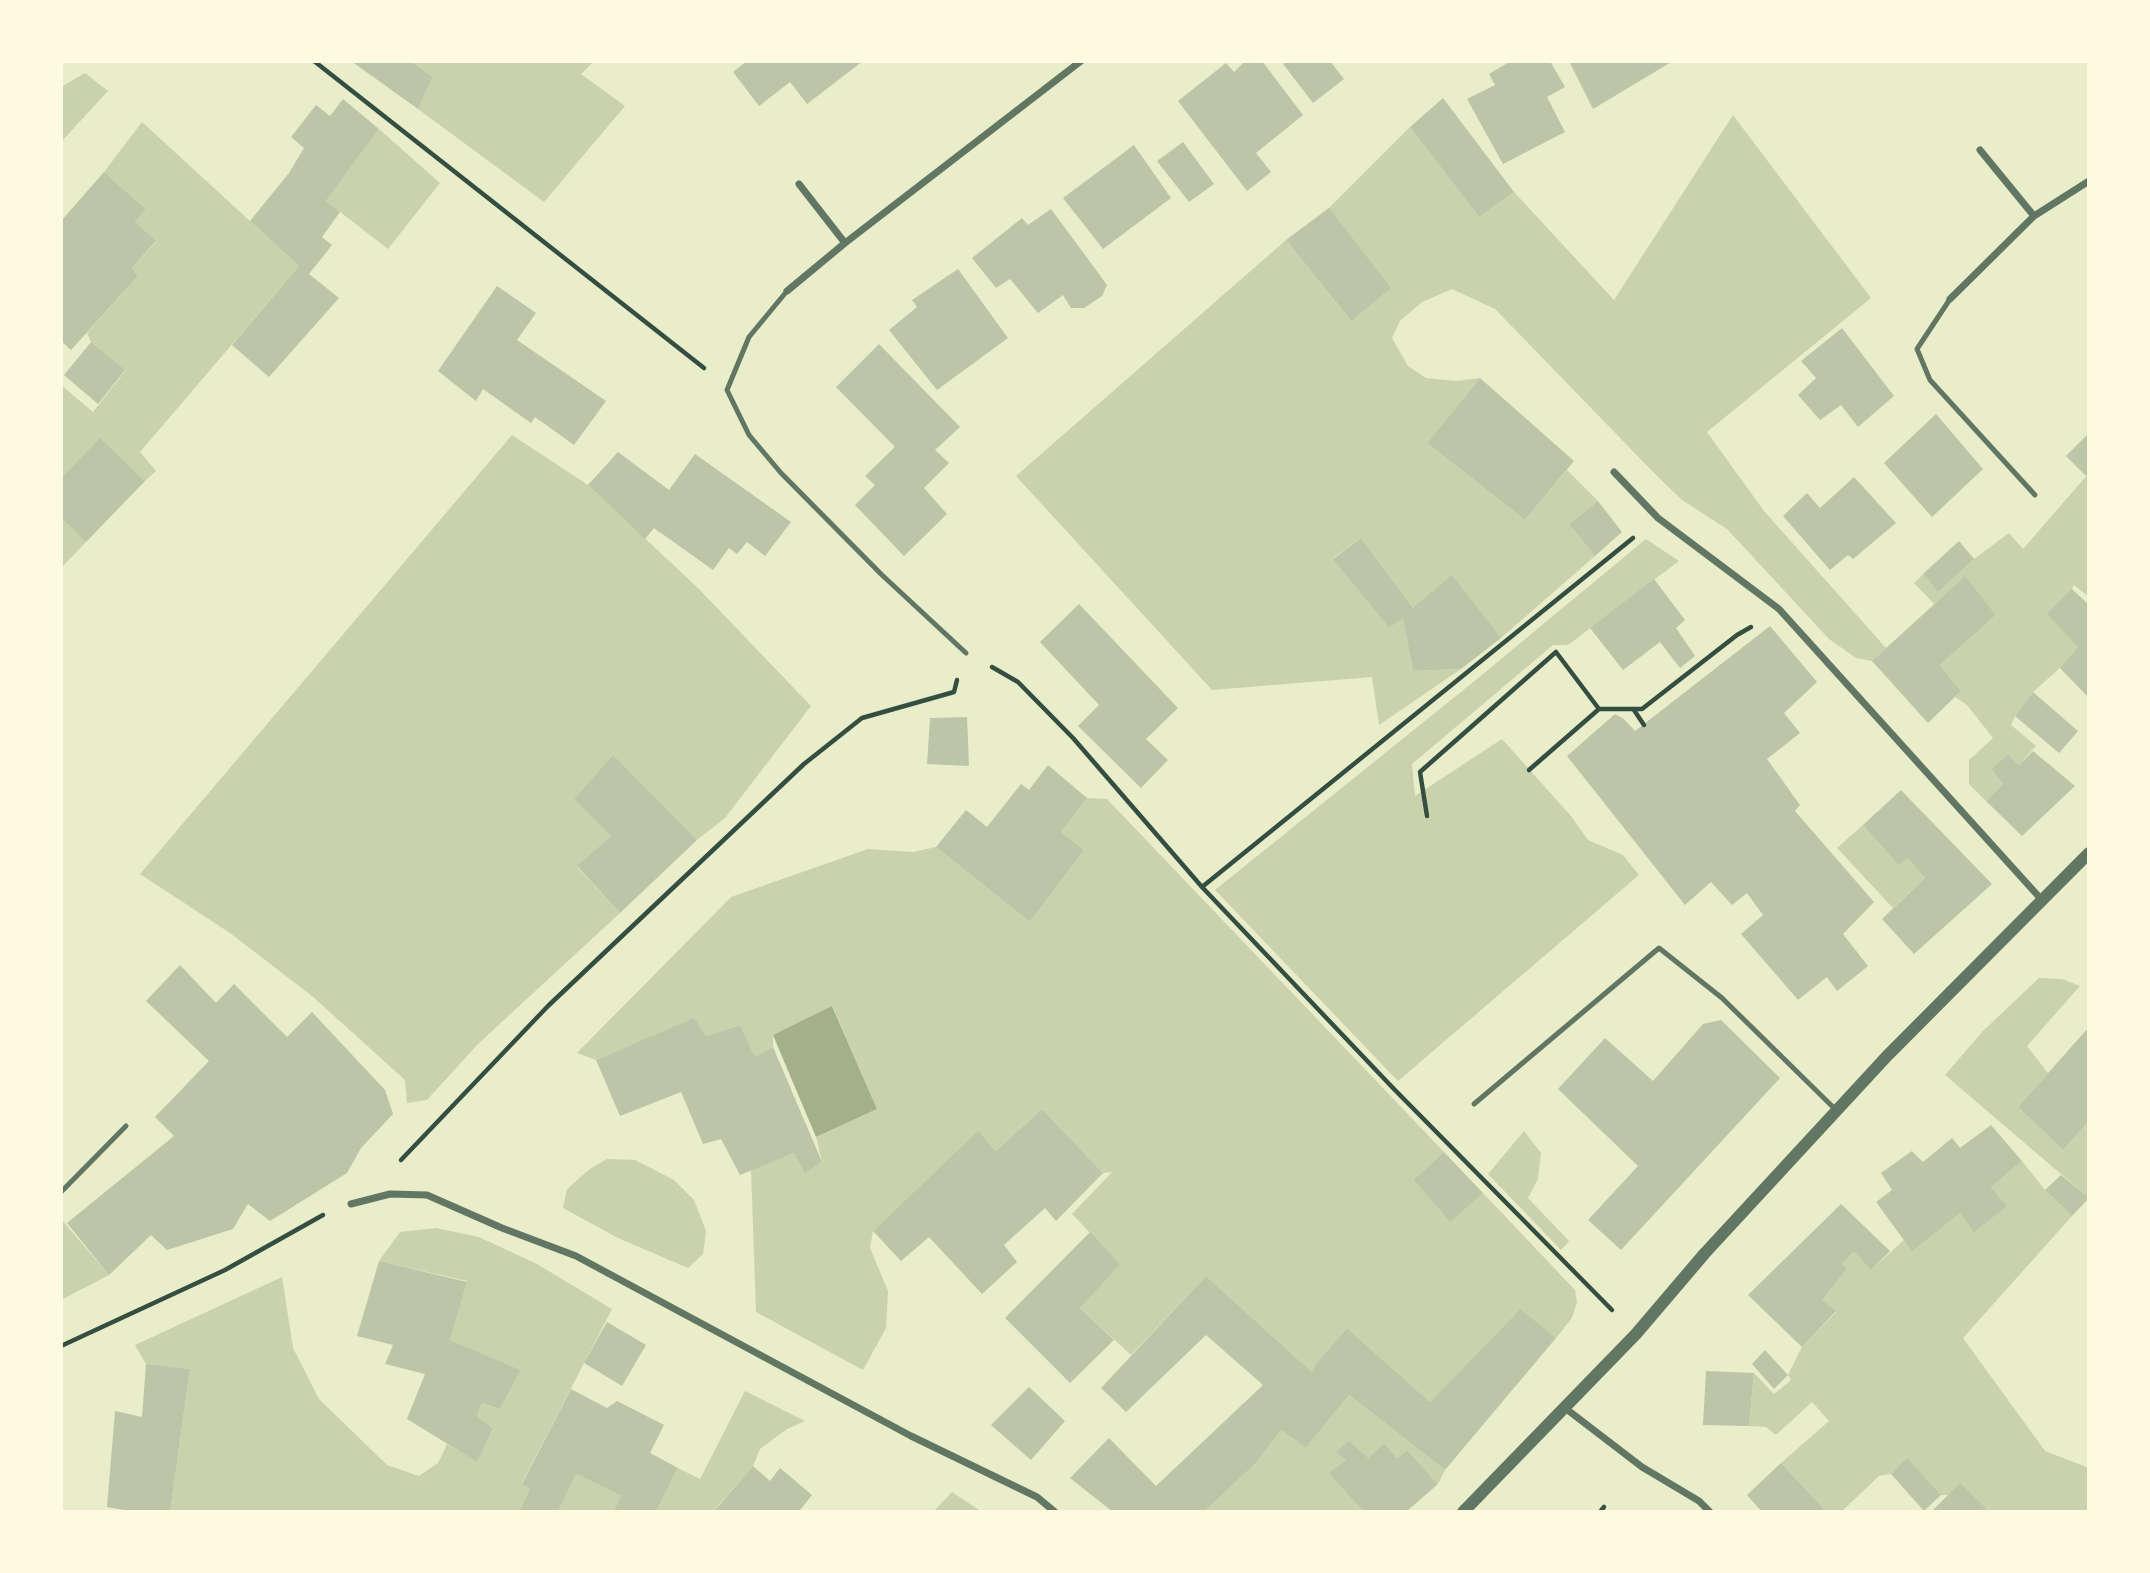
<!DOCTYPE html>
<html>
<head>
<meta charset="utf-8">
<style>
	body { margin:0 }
	#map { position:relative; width:2150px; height:1573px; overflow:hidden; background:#e9edc9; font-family:"Roboto Serif",serif }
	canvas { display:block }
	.frame { position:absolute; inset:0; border:63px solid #fefae0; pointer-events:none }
</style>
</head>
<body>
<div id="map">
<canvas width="2150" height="1573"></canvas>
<div class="frame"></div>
</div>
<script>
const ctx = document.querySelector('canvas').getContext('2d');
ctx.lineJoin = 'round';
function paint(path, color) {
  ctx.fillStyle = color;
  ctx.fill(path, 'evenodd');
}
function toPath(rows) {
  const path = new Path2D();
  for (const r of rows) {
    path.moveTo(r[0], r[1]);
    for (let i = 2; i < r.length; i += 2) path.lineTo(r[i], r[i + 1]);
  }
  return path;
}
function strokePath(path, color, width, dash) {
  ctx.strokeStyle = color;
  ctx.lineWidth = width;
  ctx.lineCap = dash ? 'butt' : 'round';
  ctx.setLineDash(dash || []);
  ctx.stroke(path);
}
const green = toPath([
	[410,61,594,61,581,74,625,106,544,202,418,109,433,77],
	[85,73,108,91,61,142,61,87],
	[1733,115,1871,298,1707,432,1764,511,1886,648,1872,661,1856,658,1829,639,1727,529,1682,500,1658,477,1495,309,1452,289,1422,302,1400,321,1392,338,1408,366,1426,378,1456,381,1480,378,1427,443,1525,520,1567,470,1598,501,1569,524,1595,556,1501,638,1413,608,1361,538,1333,558,1389,628,1403,619,1413,671,1461,669,1379,725,1372,677,1212,690,1016,476,1286,240,1350,320,1329,208,1410,127,1479,217,1514,192,1614,300],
	[142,122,299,266,140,452,156,471,145,481,100,439,61,478,61,385,93,412,125,371,91,342,87,333,138,276,132,268,156,242,135,222,146,209,104,172],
	[379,129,440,183,388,249,326,201],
	[512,435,588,485,699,589,811,706,725,818,697,840,613,756,574,799,611,836,577,867,620,913,478,1044,427,1100,407,1103,405,1080,312,996,230,933,140,874],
	[2089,473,2089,597,2074,585,2072,589,2078,647,2060,668,2033,692,2015,716,2011,725,2036,746,2019,765,2008,754,1991,769,2003,784,1986,801,1969,784,1969,760,1993,738,1967,705,1955,697,1961,691,1940,665,1996,615,1965,577,1934,604,1914,583,1923,574,1938,592,1974,559,2009,533,2023,549],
	[61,518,86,542,61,568],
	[1646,539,1679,561,1568,645,1553,645,1412,764,1415,796,1502,739,1571,816,1588,840,1623,855,1639,875,1398,1081,1215,890,1472,683],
	[1087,798,1107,799,1444,1152,1413,1180,1449,1221,1483,1193,1575,1290,1577,1302,1572,1318,1556,1338,1519,1310,1430,1402,1347,1328,1315,1365,1312,1372,1206,1276,1131,1355,1080,1308,1119,1263,1072,1214,1112,1172,1103,1173,1042,1109,996,1151,978,1132,873,1231,870,1248,888,1291,886,1328,863,1370,756,1312,751,1170,794,1153,805,1174,822,1162,816,1137,877,1109,833,1007,773,1035,773,1047,755,1057,740,1025,706,1036,694,1019,596,1060,577,1053,731,897,868,849,913,852,936,847,1030,922,1084,850,1061,832],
	[1863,825,1899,866,1907,858,1925,878,1893,908,1837,848],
	[2039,978,2062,979,2080,986,2027,1046,2048,1073,2018,1107,2063,1150,2089,1121,2089,1198,1945,1075,1983,1031],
	[1524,1131,1541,1153,1538,1179,1528,1198,1569,1241,1561,1250,1488,1174],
	[607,1159,635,1160,674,1180,694,1200,706,1231,703,1254,688,1268,618,1238,563,1208,567,1189,590,1169],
	[2022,1161,2045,1190,2072,1216,1963,1338,2045,1451,2089,1468,2089,1512,1983,1512,1948,1495,1941,1495,1907,1459,1891,1474,1879,1476,1841,1512,1822,1512,1824,1509,1781,1463,1829,1421,1812,1402,1776,1435,1766,1427,1749,1426,1754,1373,1774,1394,1791,1380,1788,1375,1802,1347,1836,1312,1822,1300,1847,1269,1842,1264,1854,1252,1871,1270,1904,1240,1912,1250,1960,1213,2007,1206,1991,1187],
	[61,1219,109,1275,61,1300],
	[436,1228,479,1237,537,1264,612,1309,522,1483,530,1488,519,1512,170,1512,190,1369,146,1364,135,1345,282,1277,293,1348,319,1399,387,1465,419,1476,438,1463,447,1444,477,1461,493,1430,477,1416,482,1403,500,1409,521,1370,450,1340,467,1281,379,1261,400,1232],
	[745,1391,805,1421,787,1429,760,1449,753,1466,715,1509,717,1512,656,1512,678,1468,700,1479],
	[1349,1395,1445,1470,1438,1484,1407,1450,1397,1458,1384,1443,1368,1458,1346,1460,1328,1473,1364,1512,1204,1512,1256,1463,1281,1430,1306,1448],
	[576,1474,621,1496,613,1512,558,1512],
	[952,1492,982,1512,933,1512]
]);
const water = toPath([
	[832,1006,877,1109,816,1137,773,1035]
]);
const building = toPath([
	[351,61,410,61,433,77,418,109],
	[747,61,863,61,807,104,790,82,759,106,733,72],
	[1245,61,1262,61,1303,115,1256,153,1271,172,1247,191,1178,101,1226,63,1234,72],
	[1286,61,1330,61,1344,79,1313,103,1283,64],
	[1511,61,1550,61,1565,87,1547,97,1565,132,1503,164,1467,99,1495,85,1489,74],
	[1569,61,1673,61,1593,109],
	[1443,98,1514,192,1479,217,1410,127],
	[343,99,379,129,326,201,340,212,322,237,332,245,309,274,339,298,269,377,232,345,299,266,250,221,289,173,304,148,291,137,316,105,330,116],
	[1183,142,1214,184,1189,202,1157,161],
	[1134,145,1171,198,1103,249,1063,198],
	[104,172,146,209,135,222,156,241,132,268,138,276,71,350,61,341,61,221],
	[1329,208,1391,288,1351,321,1286,240],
	[1051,209,1107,285,1102,296,1084,308,1071,308,1063,295,1038,313,1010,279,996,288,972,258,1022,218,1028,225],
	[958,269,1008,338,937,390,889,330,917,307,912,300],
	[497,286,536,313,517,340,606,401,574,445,535,417,531,423,483,389,476,401,438,371],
	[1842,328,1894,396,1858,427,1841,405,1820,420,1798,395,1816,378,1801,361],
	[91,342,125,370,98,404,64,375],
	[879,344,960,427,935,450,949,463,924,488,947,514,904,556,855,505,875,485,865,476,895,447,836,387],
	[1480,378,1574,461,1525,520,1427,443],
	[1936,414,1983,469,1932,517,1884,463],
	[2089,433,2089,473,2086,476,2066,456],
	[100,438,145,481,86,542,61,518,61,478],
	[618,452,669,490,695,454,791,522,765,556,747,542,737,554,729,548,713,570,654,528,645,539,588,485],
	[1854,477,1896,523,1853,559,1848,555,1830,570,1783,516,1807,493,1820,508],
	[1598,501,1622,532,1595,556,1569,524],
	[1361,538,1413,608,1452,575,1501,638,1461,669,1413,671,1403,619,1389,628,1333,559],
	[1959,541,1974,559,1938,592,1923,574],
	[1965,576,1996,615,1940,665,1961,691,1928,723,1872,661],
	[1654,579,1685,620,1676,628,1695,656,1680,668,1660,642,1623,670,1590,628],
	[2072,589,2089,605,2089,698,2060,668,2078,647,2047,614],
	[1079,604,1178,708,1146,739,1168,760,1141,788,1078,726,1099,705,1040,642],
	[1770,626,1817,682,1784,713,1800,733,1767,759,1800,805,1795,811,1874,902,1843,934,1868,966,1837,991,1827,977,1798,1000,1741,934,1763,915,1747,893,1732,905,1711,882,1685,905,1567,756,1615,714,1624,719,1635,731],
	[2033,692,2078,731,2059,753,2015,716],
	[967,717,969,766,927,764,930,718],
	[2033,751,2075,786,2022,836,1986,801,2003,784,1991,769,2008,754,2019,765],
	[613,755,697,840,620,913,577,866,611,836,574,799],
	[1048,765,1087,798,1061,832,1084,850,1030,922,936,847,966,810,987,827,1021,784,1029,790],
	[1901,790,1992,884,1914,954,1882,919,1925,878,1907,858,1899,866,1863,825],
	[180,965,216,1003,234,984,287,1037,312,1012,385,1090,393,1114,361,1148,347,1173,270,1221,248,1204,233,1229,167,1250,151,1235,109,1275,67,1223,174,1136,155,1117,209,1061,146,1001],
	[694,1018,706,1036,740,1025,755,1057,773,1047,822,1162,805,1174,794,1153,740,1175,721,1139,703,1144,681,1092,620,1116,596,1060],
	[1721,1020,1780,1078,1621,1250,1588,1220,1638,1166,1558,1089,1605,1038,1653,1081,1703,1024],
	[2089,1027,2089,1121,2063,1150,2018,1107],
	[1042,1109,1103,1173,1056,1221,1045,1208,1004,1245,1017,1262,982,1294,929,1237,901,1261,873,1231,978,1131,996,1151],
	[1991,1125,2022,1161,1991,1187,2007,1206,1974,1232,1960,1213,1912,1251,1876,1202,1892,1190,1881,1173,1912,1151,1923,1162,1952,1138,1960,1148],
	[1444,1152,1483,1193,1450,1222,1413,1180],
	[2061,1175,2089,1198,2072,1216,2045,1190],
	[1841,1204,1890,1251,1871,1270,1854,1252,1842,1264,1847,1269,1822,1300,1836,1311,1802,1347,1748,1295],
	[1090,1232,1120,1264,1080,1308,1114,1340,1070,1383,1005,1318],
	[379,1261,467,1282,450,1340,521,1370,500,1409,482,1403,477,1416,493,1429,477,1462,407,1419,425,1374,385,1364,393,1345,357,1336],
	[1206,1276,1312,1372,1315,1365,1347,1328,1430,1402,1520,1309,1556,1338,1445,1470,1349,1395,1306,1448,1281,1430,1256,1463,1204,1512,1113,1512,1070,1478,1109,1438,1156,1486,1263,1385,1206,1335,1126,1412,1101,1388],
	[607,1322,646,1345,622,1386,584,1363],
	[1765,1350,1788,1375,1774,1389,1752,1364],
	[146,1364,190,1369,170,1512,136,1512,107,1507,115,1411,142,1417],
	[1706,1371,1754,1373,1749,1426,1703,1425],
	[1029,1387,1065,1421,1031,1460,991,1425],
	[571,1389,607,1408,617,1401,664,1425,650,1453,678,1468,656,1512,613,1512,621,1496,576,1474,558,1512,519,1512,530,1488,522,1484],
	[1349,1441,1368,1458,1384,1443,1397,1458,1407,1450,1438,1484,1406,1512,1364,1512,1328,1473,1346,1460,1336,1452],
	[1907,1458,1941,1495,1924,1511,1891,1474],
	[1781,1463,1824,1509,1822,1512,1762,1512,1747,1495],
	[753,1466,770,1481,780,1468,812,1495,800,1510,802,1512,717,1512,715,1510],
	[1960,1483,1986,1508,1983,1512,1931,1512]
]);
const path = toPath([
	[314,61,704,368],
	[992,667,1018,682,1073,738,1202,887,1392,1087,1612,1310],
	[1634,710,1644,725],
	[1529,770,1599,709,1642,709,1737,635,1751,627],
	[1427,816,1420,772,1556,652,1599,709],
	[1202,887,1633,538],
	[401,1160,548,1006,804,764,862,718,954,692,957,680],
	[61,1346,225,1270,323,1215],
	[1600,1512,1604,1507]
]);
const service = toPath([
	[787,291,749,337,727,390,749,435,781,473,882,575,966,653],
	[1950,299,1917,349,1930,380,2035,495],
	[1474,1104,1659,948,1722,998,1836,1110],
	[61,1192,126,1126]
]);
const minor = toPath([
	[1980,150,2034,216],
	[799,184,845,243],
	[787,291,845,243,1081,61],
	[1950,299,2034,216,2089,181],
	[1614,472,1658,518,1779,609,2041,899],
	[351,1204,390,1194,427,1195,502,1228,576,1256,911,1436,1037,1497,1055,1512],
	[1565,1408,1642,1467,1699,1501,1710,1512]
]);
const tertiary = toPath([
	[1463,1512,1636,1334,1705,1253,1887,1056,2089,853]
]);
paint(green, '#cad2ad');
paint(water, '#a3b18a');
paint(building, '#bcc5a7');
strokePath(path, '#344e41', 4.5);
strokePath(service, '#617663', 5);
strokePath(minor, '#617663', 7);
strokePath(tertiary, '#617663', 12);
</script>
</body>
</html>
